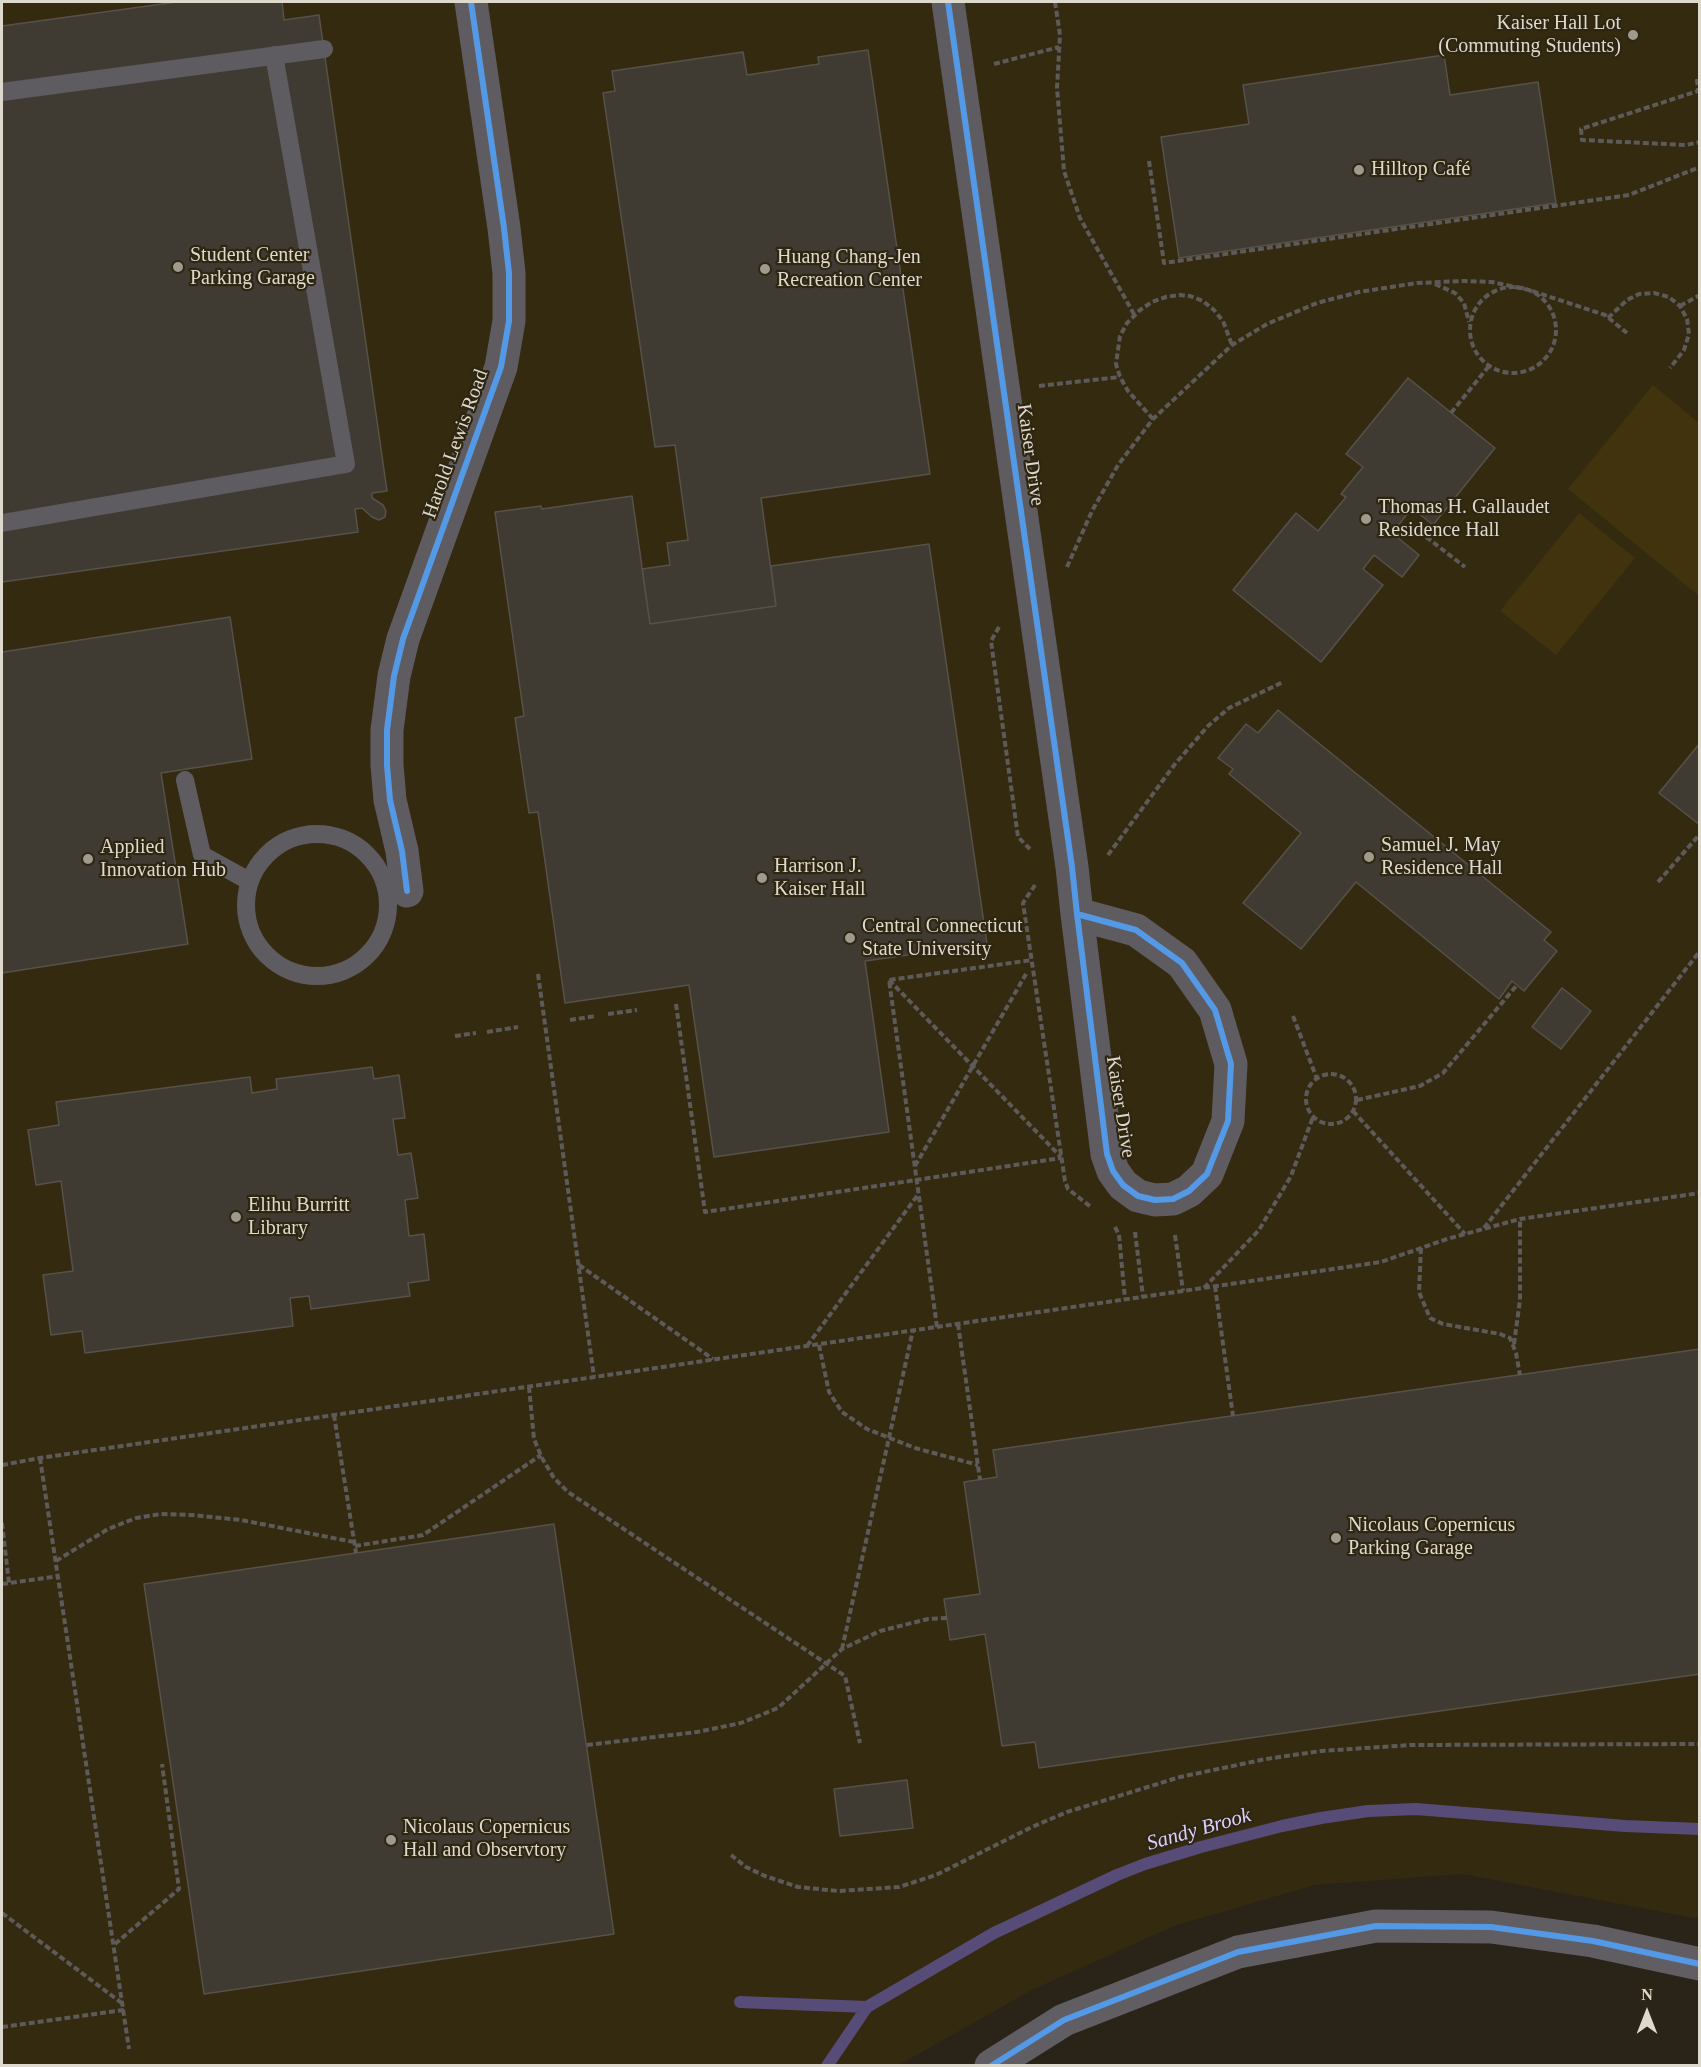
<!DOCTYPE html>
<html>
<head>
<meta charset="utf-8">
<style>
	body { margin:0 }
	#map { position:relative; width:1701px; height:2067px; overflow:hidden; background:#292318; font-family:"Times New Roman",serif }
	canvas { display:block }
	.frame { position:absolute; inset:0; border:3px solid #ded9cd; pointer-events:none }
	.north { position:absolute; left:1617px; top:1983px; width:60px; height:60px; -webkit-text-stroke:4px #2f2612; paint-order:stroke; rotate:0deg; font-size:16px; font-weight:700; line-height:24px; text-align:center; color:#ded9cd }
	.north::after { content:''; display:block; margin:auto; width:21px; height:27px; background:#ded9cd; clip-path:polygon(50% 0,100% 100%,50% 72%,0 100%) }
</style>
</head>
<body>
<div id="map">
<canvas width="1701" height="2067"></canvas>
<div class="frame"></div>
<div class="north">N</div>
</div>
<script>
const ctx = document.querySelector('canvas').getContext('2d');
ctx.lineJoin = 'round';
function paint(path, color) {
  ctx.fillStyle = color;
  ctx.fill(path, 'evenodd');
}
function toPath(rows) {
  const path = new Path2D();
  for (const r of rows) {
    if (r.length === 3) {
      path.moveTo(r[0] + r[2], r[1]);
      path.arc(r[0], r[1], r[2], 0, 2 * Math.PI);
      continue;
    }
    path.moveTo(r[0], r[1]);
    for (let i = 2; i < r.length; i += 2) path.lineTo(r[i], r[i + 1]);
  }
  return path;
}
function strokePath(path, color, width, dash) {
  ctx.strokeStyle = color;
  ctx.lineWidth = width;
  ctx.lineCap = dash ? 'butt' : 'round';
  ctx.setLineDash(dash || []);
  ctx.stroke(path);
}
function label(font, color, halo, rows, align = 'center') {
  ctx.font = font + ' "Times New Roman",serif';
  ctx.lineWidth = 4.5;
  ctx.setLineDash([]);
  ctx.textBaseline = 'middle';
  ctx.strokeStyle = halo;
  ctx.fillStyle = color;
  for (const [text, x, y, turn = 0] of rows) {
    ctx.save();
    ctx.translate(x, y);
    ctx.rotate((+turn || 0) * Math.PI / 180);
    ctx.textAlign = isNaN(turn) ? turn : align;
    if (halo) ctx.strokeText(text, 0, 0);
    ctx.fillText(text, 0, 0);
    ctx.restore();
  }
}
const built = toPath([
	[2,2,1699,2,1699,1919,1462,1874,1315,1885,1174,1926,1032,1990,899,2065,2,2066]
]);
const green = toPath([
	[1653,385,1699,423,1699,596,1568,489],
	[1579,513,1635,558,1556,655,1500,611]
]);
const stream = toPath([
	[740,2002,867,2007,994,1933,1117,1875,1145,1864,1201,1847,1282,1826,1321,1818,1368,1811,1416,1809,1625,1826,1700,1829],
	[827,2066,867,2007]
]);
const building = toPath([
	[177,2,282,2,284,20,319,15,387,491,372,493,372,498,383,505,386,511,385,517,379,520,372,517,362,508,355,509,358,532,2,582,2,26,177,2],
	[868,50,930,474,761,498,776,606,650,624,642,569,670,565,667,543,688,540,675,445,655,447,603,93,615,91,612,71,743,52,747,75,819,64,818,57,868,50],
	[1444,55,1450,95,1538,82,1556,203,1179,258,1161,137,1249,124,1243,85,1444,55],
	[1408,378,1495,448,1433,525,1412,508,1392,533,1419,555,1402,577,1374,555,1363,569,1383,585,1321,662,1233,590,1296,513,1318,531,1346,497,1341,494,1363,467,1346,454,1408,378],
	[632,496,650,624,776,606,771,566,929,544,987,944,865,961,889,1132,714,1157,689,985,565,1003,538,812,529,813,515,718,524,716,495,512,541,506,542,509,632,496],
	[230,617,252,759,161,773,188,944,2,973,2,652,230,617],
	[1278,710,1551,932,1544,940,1557,951,1524,991,1512,981,1499,999,1356,882,1301,949,1243,903,1301,833,1229,774,1233,769,1218,758,1246,724,1258,733,1278,710],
	[1700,743,1700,825,1659,793,1700,743],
	[1562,988,1591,1011,1561,1049,1532,1027,1562,988],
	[372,1067,374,1079,399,1075,405,1118,393,1119,398,1155,411,1153,418,1198,405,1200,409,1236,424,1234,429,1280,408,1283,410,1296,311,1309,309,1296,290,1298,293,1326,85,1353,82,1331,51,1335,43,1275,73,1271,61,1181,36,1185,28,1130,59,1125,56,1102,250,1077,252,1093,277,1089,276,1079,372,1067],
	[1700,1349,1700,1674,1039,1768,1035,1742,1002,1746,985,1634,950,1640,944,1599,980,1594,964,1482,997,1477,993,1450,1700,1349],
	[554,1524,614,1934,204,1994,144,1584,554,1524],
	[907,1780,913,1828,840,1836,834,1789,907,1780]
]);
const path = toPath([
	[1055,2,1060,35,1057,88,1064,171,1080,218,1135,316],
	[994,64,1059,47],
	[1697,79,1698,91,1581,129,1582,140,1686,145,1700,142],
	[1149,161,1164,263,1629,195,1700,167],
	[1435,284,1455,293,1464,303,1469,322],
	[1513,330,43],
	[1680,306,1700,295],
	[1608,318,1627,300,1639,294,1654,293,1669,297,1680,306,1687,319,1689,334,1684,350,1670,368],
	[1039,386,1120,377],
	[1451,413,1489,366],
	[1153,419,1128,391,1120,377,1116,364,1120,336,1127,323,1140,310,1152,302,1166,297,1179,295,1190,296,1203,301,1214,310,1223,321,1232,345],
	[1412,526,1465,567],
	[1067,567,1092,511,1118,465,1153,419,1232,345,1267,324,1317,303,1359,292,1417,283,1464,281,1492,282,1529,290,1605,315,1627,333],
	[999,627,991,641,1018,837,1031,850],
	[1108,855,1175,764,1208,726,1229,708,1283,682],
	[1658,882,1700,834],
	[1035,885,1023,903,1065,1181,1068,1189,1091,1207],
	[538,974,594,1377],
	[889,980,1061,1157],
	[676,1004,705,1212,1061,1158],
	[608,1014,637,1010],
	[1293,1016,1317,1079],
	[570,1020,596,1016],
	[487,1032,518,1027],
	[455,1036,476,1033],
	[1331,1099,25],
	[1357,1100,1420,1086,1443,1073,1517,985],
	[1353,1111,1465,1234],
	[915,1166,1026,974],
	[1115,1227,1119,1235,1125,1299],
	[1484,1228,1700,951],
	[1135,1232,1143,1297],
	[1175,1235,1183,1291],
	[1421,1248,1419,1292,1430,1318,1443,1324,1500,1334,1510,1338,1516,1353,1520,1375],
	[579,1265,713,1359],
	[1215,1286,1233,1416],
	[1204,1288,1259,1230,1291,1176,1313,1117],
	[958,1324,980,1480],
	[937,1327,889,980,1032,960],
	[1514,1344,1520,1300,1520,1219],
	[819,1345,829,1392,842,1412,867,1429,915,1448,978,1465],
	[807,1346,917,1196],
	[529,1387,534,1439,542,1458,554,1478,568,1492,845,1676,860,1743],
	[334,1415,356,1553],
	[40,1458,129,2049],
	[2,1465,40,1458,1381,1262,1447,1239,1520,1219,1700,1193],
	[2,1523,9,1583],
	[355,1546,423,1535,541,1455],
	[56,1561,108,1529,136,1518,161,1514,192,1515,241,1520,354,1542],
	[2,1584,59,1576],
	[842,1649,913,1330],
	[587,1745,697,1732,741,1723,778,1708,842,1649,880,1631,928,1619,947,1618],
	[731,1855,746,1867,765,1876,798,1887,838,1891,899,1887,936,1875,1032,1827,1067,1812,1180,1777,1266,1759,1321,1751,1411,1745,1700,1744],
	[2,1913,123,2004],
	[115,1944,179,1889,162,1764],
	[2,2027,124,2010]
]);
const lane = toPath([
	[2,92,324,49],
	[2,523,346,464,274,55],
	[185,780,202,855,249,881],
	[317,905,71]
]);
const street = toPath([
	[948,2,1072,867,1077,914,1107,1154,1113,1171,1123,1185,1138,1196,1155,1200,1173,1199,1189,1191,1207,1174,1228,1121,1231,1064,1215,1010,1182,963,1136,930,1077,914],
	[407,891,402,851,390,800,387,765,387,730,394,676,403,639,501,367,509,321,509,273,504,228,471,2]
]);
const secondary = toPath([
	[991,2066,1064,2020,1238,1952,1376,1926,1491,1927,1593,1941,1700,1964]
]);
const cycleway = toPath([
	[948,2,1072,867,1077,914,1107,1154,1113,1171,1123,1185,1138,1196,1155,1200,1173,1199,1189,1191,1207,1174,1228,1121,1231,1064,1215,1010,1182,963,1136,930,1077,914],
	[407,891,402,851,390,800,387,765,387,730,394,676,403,639,501,367,509,321,509,273,504,228,471,2],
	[991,2066,1064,2020,1238,1952,1376,1926,1491,1927,1593,1941,1700,1964]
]);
const markers = [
	[1633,35,6,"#9f998e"],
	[1359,170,6,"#9f998e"],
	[178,267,6,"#9f998e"],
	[765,269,6,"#9f998e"],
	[1366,519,6,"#9f998e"],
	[1369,857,6,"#9f998e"],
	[88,859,6,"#9f998e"],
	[762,878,6,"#9f998e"],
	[850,938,6,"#9f998e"],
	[236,1217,6,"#9f998e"],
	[1336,1538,6,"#9f998e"],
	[391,1840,6,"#9f998e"]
];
const poiNames = [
	["Kaiser Hall Lot",1621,24,"right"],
	["(Commuting Students)",1621,47,"right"],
	["Hilltop Café",1371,170],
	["Student Center",190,256],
	["Parking Garage",190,279],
	["Huang Chang-Jen",777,258],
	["Recreation Center",777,281],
	["Thomas H. Gallaudet",1378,508],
	["Residence Hall",1378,531],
	["Samuel J. May",1381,846],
	["Residence Hall",1381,869],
	["Applied",100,848],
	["Innovation Hub",100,871],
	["Harrison J.",774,867],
	["Kaiser Hall",774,890],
	["Central Connecticut",862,927],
	["State University",862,950],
	["Elihu Burritt",248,1206],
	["Library",248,1229],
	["Nicolaus Copernicus",1348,1526],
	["Parking Garage",1348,1549],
	["Nicolaus Copernicus",403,1828],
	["Hall and Observtory",403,1851]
];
const streetNames = [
	["Harold Lewis Road",456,444,-70],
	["Kaiser Drive",1030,455,82],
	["Kaiser Drive",1120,1107,81]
];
const waterNames = [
	["Sandy Brook",1199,1830,-16]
];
paint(built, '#342a10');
paint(green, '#40330d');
strokePath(stream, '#574c77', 12);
paint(building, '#3f3b32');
strokePath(building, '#575249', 1.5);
strokePath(path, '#5d5a59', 4, [6, 3]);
strokePath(lane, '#5f5c61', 18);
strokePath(street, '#5f5c61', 33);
strokePath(secondary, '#605e62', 33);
strokePath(cycleway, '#5399e6', 6);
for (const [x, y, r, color] of markers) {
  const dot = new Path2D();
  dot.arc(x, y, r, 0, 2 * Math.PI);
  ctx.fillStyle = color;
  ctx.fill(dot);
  strokePath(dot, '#2f2612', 2);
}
label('20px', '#ded9cd', '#2f2612', poiNames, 'left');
label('20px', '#ded9cd', '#2f2612', streetNames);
label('italic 21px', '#dad0ff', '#2f2612', waterNames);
</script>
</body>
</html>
